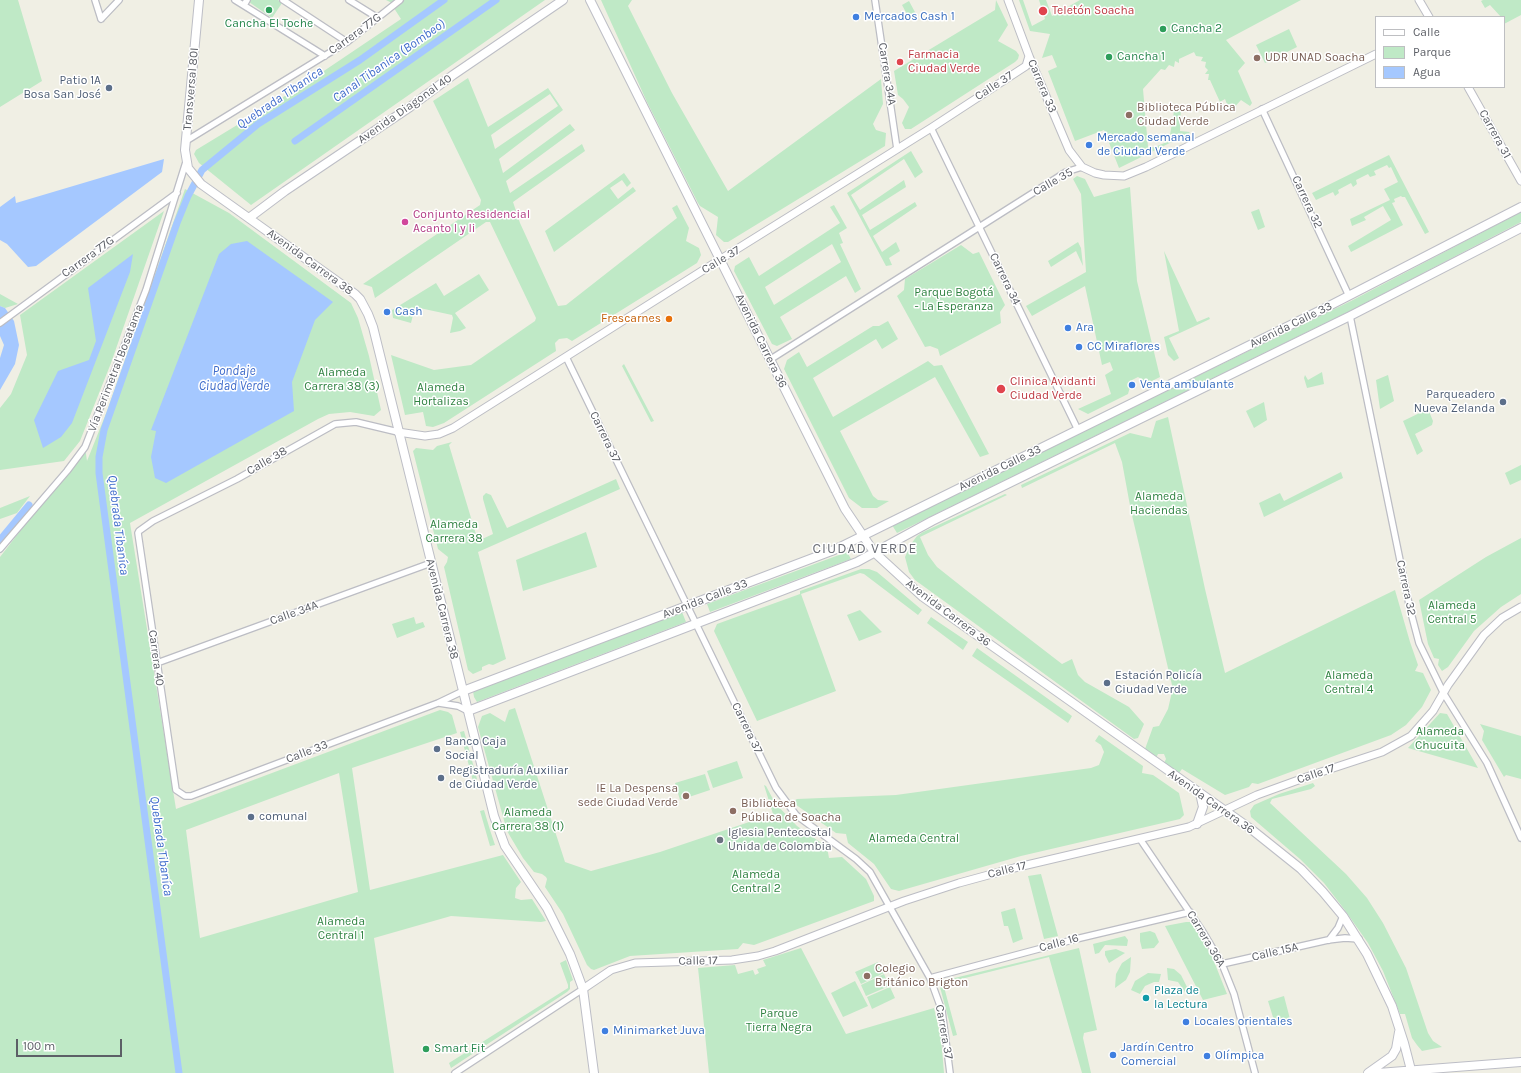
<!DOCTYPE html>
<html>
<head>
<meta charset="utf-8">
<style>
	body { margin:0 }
	#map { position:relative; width:1521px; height:1073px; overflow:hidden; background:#f0efe4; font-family:Karla,sans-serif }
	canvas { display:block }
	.legend { position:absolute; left:1375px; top:16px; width:130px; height:72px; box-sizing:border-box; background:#fff; border:1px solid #bebfc2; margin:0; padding:5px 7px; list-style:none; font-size:12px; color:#5c5f66 }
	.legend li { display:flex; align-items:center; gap:8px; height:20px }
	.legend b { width:20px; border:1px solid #bebfc2 }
	.scale { position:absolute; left:16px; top:1039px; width:106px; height:18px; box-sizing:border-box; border:2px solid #5c5f66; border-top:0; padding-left:5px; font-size:12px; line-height:14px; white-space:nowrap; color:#5c5f66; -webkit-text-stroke:3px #fff; paint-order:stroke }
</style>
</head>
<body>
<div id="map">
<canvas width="1521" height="1073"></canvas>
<ul class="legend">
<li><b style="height:5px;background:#fff"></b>Calle</li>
<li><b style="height:11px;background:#bfe9c6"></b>Parque</li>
<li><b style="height:11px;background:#a5c8ff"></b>Agua</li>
</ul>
<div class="scale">100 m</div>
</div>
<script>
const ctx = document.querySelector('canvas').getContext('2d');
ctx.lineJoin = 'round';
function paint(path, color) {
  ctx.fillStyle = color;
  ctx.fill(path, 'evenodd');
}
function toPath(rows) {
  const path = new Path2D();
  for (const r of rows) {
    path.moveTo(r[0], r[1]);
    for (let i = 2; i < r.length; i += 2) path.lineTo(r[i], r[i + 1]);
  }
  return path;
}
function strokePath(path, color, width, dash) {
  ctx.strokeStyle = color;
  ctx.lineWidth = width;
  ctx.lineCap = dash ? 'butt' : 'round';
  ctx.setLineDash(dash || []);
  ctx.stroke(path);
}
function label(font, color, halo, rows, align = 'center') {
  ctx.font = font + ' Karla,sans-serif';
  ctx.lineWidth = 3;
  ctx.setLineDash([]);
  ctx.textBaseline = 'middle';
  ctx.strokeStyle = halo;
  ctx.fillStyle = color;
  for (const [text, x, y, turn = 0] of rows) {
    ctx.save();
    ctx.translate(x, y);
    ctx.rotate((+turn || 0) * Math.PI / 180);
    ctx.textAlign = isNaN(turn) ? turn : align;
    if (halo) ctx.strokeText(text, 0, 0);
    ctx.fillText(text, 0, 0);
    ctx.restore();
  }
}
const green = toPath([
	[0,0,18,0,42,81,0,107],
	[250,0,278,0,282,3,272,18,249,2],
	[386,0,545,0,251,205,199,163,194,154,196,150,303,85,401,19,390,2],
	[601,0,632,0,628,6,672,93,728,191,881,79,883,104,873,124,876,130,886,133,885,146,728,242,724,242,716,235,718,217,700,206,698,203,647,102],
	[996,0,1008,25,998,41,1016,51,1019,55,1018,59,1015,62,911,129,905,129,902,123,909,107,903,99,898,95,894,71,995,10],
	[1019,0,1023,0,1032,26,1045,19,1039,0,1046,0,1052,16,1080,0,1301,0,1226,40,1245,63,1238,71,1252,103,1250,106,1241,100,1230,112,1225,99,1220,102,1210,80,1208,80,1209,74,1205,74,1208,70,1205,67,1206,62,1201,61,1203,57,1196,56,1194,52,1179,59,1179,63,1175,61,1174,67,1169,65,1165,70,1161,69,1143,89,1148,147,1155,147,1169,141,1175,105,1181,106,1180,131,1190,132,1188,134,1119,168,1104,130,1075,141,1048,71,1057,67,1052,55,1042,58,1050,34,1030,31],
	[1483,0,1521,0,1521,15,1504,24,1504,17,1501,17,1490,5,1485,8,1481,1],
	[909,1,916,14,909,18,902,5],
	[1289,29,1297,47,1265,63,1256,45],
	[468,78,488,127,548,88,563,110,499,159,503,173,570,124,575,130,506,181,510,193,582,144,585,151,513,202,520,223,558,306,566,305,677,218,672,208,677,205,689,228,686,241,699,248,701,255,697,263,572,341,567,338,559,339,555,343,556,351,444,423,433,427,426,426,423,412,405,415,391,355,434,370,471,365,535,321,536,318,490,222,486,222,375,298,372,287,363,284,480,205,481,200,433,101],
	[550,94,558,106,495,149,491,135],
	[911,151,923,172,915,178,904,159,851,195,860,210,904,180,906,187,862,215,870,230,915,202,917,206,873,236,882,252,896,242,900,251,889,258,892,265,886,266,847,193],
	[1389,155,1429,232,1425,234,1405,197,1402,197,1401,196,1394,199,1395,202,1392,203,1403,225,1351,252,1348,246,1391,220,1383,206,1364,217,1366,220,1352,226,1350,219,1390,200,1384,189,1398,182,1391,167,1389,168,1387,165,1374,171,1376,175,1370,177,1368,174,1356,180,1357,184,1353,187,1351,183,1338,190,1339,193,1335,196,1333,192,1316,200,1312,193],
	[624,173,631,183,627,187,622,180,610,188,618,199,633,187,636,191,554,252,545,231],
	[1077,176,1085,179,1094,197,1130,187,1137,281,1160,377,1148,383,1138,377,1132,380,1128,394,1088,414,1078,409,1111,394,1105,375,1113,370,1110,362,1102,365,1085,286,1032,316,1026,306,1086,272,1081,194,1073,179],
	[185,189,229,213,351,303,358,318,369,356,381,410,374,416,350,412,329,414,318,419,130,523,176,809,440,710,448,712,452,715,457,733,352,768,370,890,503,855,521,882,516,888,515,898,521,900,532,899,546,921,541,922,451,916,374,938,394,1073,0,1073,0,557,85,447,87,461,107,411],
	[339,773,358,892,200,938,186,830],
	[834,205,847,228,839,233,843,243,840,244,861,289,855,293,846,276,780,317,792,339,777,346,772,344,734,271,735,266,749,257,759,276,840,223,830,207],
	[832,244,841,262,774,305,765,287],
	[1259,209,1265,227,1258,230,1251,212],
	[164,211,111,363,80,441,64,461,0,470,0,408,11,394,27,355,20,315],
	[1521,212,1521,222,1354,309,897,533,892,525,1351,301],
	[1078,242,1081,248,1083,266,1076,251,1051,267,1048,261],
	[961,245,973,254,979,252,1005,305,1000,312,1001,323,940,356,938,349,930,346,925,347,897,296,904,290,905,279],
	[1164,251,1197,322,1209,317,1210,319,1169,338,1179,358,1174,361,1168,355,1164,337,1179,331],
	[479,274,489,290,455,313,466,328,460,331,450,333,453,318,452,315,415,307,411,323,393,318,392,310,436,283,444,296],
	[0,294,18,304,5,308,0,306],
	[888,321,898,339,882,349,876,339,813,378,833,417,928,361,934,366,942,365,989,454,980,457,935,377,840,431,873,496,878,500,889,501,877,508,862,508,849,498,784,369,787,360,799,352,807,367,873,326,879,326],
	[624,364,654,421,651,422,622,366],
	[1322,372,1324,384,1307,388,1304,378,1305,375,1308,380],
	[1388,375,1394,401,1380,409,1376,380],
	[1264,402,1267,420,1254,428,1246,411],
	[1428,409,1433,421,1432,425,1415,434,1423,451,1417,455,1403,421],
	[1168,417,1205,589,1225,673,1395,590,1410,642,1418,665,1415,671,1423,673,1431,690,1422,707,1406,725,1391,735,1258,784,1252,783,1249,787,1225,795,1182,769,1179,773,1164,763,1166,759,1164,754,1158,754,1156,758,1145,749,1153,727,1159,726,1168,709,1171,696,1172,685,1131,511,1122,462,1115,443,1022,488,1021,485,1130,433,1151,438,1156,421],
	[452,442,449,445,478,541,493,534,483,499,483,496,486,493,491,495,507,528,616,479,620,489,478,552,506,659,493,665,489,664,482,667,482,670,473,674,468,670,444,567,447,562,448,557,438,549,413,451,416,448,433,450,437,446],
	[1521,465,1521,480,1510,485,1505,473],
	[1341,472,1343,478,1264,517,1259,503,1280,493,1284,501],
	[1005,494,1007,495,920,537,928,555,937,567,966,590,1062,664,1072,659,1078,675,1085,682,1129,707,1144,724,1138,738,1134,739,915,580,909,572,905,557,911,544,917,536,923,532],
	[30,496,17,513,0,519,0,508],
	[586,532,597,567,523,591,516,560],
	[1521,538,1521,594,1501,607,1474,631,1448,667,1442,671,1438,665,1439,659,1434,658,1428,644,1419,600,1486,557],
	[847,552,851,559,710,612,707,604],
	[861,569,869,569,877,572,922,610,918,615,864,574,860,573,801,594,836,691,757,721,714,631,717,624,800,594,800,591],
	[860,610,882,632,859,641,847,615],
	[682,612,686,622,477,702,474,697,473,691],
	[414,617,416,624,423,622,425,627,397,638,392,624],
	[931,617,968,642,963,650,927,623],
	[977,648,1072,716,1068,723,972,656],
	[515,708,565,862,591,871,660,852,773,814,764,785,766,786,775,803,797,826,827,847,829,858,842,857,866,879,874,896,874,901,754,945,743,943,738,949,630,956,594,970,591,969,587,965,563,914,545,887,547,879,546,877,542,874,534,872,523,858,507,831,478,727,482,716,490,713,505,722,509,710],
	[1440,713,1447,714,1478,768,1408,748],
	[1480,724,1521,736,1521,779,1506,775,1504,777,1482,740,1484,731],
	[464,731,477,779,473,781,460,732],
	[1099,735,1143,766,1142,773,1153,775,1179,793,1184,815,1180,819,1021,856,899,891,891,889,874,864,848,843,846,834,836,833,792,802,797,799,896,795,1091,768,1099,765,1104,752,1101,745,1095,741],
	[737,761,743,778,713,788,707,771],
	[705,774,710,790,680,800,675,783],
	[1313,783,1315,786,1311,789,1272,799,1270,803,1346,874,1367,898,1383,923,1406,968,1428,1033,1433,1041,1442,1047,1422,1051,1417,1045,1412,1038,1405,1014,1400,1014,1383,971,1368,943,1344,909,1324,883,1300,859,1251,817,1250,811,1254,805,1279,794],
	[484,810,490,830,495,845,490,846,480,811],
	[1041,874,1058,936,1044,939,1028,876],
	[1015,908,1023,939,1013,943,1008,926,1004,926,1001,912],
	[1186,922,1190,922,1203,940,1213,959,1227,994,1203,1000,1165,926],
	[1150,931,1155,933,1159,942,1154,948,1142,949,1140,941,1140,933],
	[1125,936,1128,940,1127,946,1105,945,1099,953,1095,954,1093,944],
	[801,948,846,1034,934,1008,941,1038,944,1073,709,1073,698,968,735,965,738,974,753,970,755,975,759,973,757,969,766,966,763,960],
	[1079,948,1097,1030,1084,1033,1083,1038,1091,1073,1082,1073,1049,957,945,983,944,987,957,1035,953,1036,940,987,942,981],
	[1116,949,1125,953,1109,963,1105,955,1105,951],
	[1131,957,1130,972,1126,980,1115,988,1116,974,1122,963],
	[566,960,573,980,570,982,570,989,567,992,451,1068,449,1063,568,988,568,985,560,963],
	[878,962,884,973,861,984,855,972],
	[1167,968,1174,969,1181,975,1189,991,1185,992,1178,982,1168,980],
	[1148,973,1161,974,1159,982,1154,982,1145,986,1140,994,1131,990,1135,981],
	[884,974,889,986,866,996,861,985],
	[855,981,868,1006,843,1017,831,993],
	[890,987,895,998,872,1009,867,997],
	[1284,996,1291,1023,1276,1027,1268,1001]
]);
const water = toPath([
	[164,159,162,172,36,266,28,267,7,244,0,240,0,207,15,196,16,203],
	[247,241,333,302,315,320,292,382,294,411,166,483,155,478,151,457,156,431,151,430,219,254,231,244],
	[133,254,130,272,72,423,61,437,43,448,34,420,58,371,89,360,96,341,88,288],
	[0,306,5,308,14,321,19,345,15,364,0,390,0,358,4,345,0,336]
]);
const canal = toPath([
	[295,141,496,0],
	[0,540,29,505],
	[179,1073,99,473,99,457,104,430,177,223,188,196,202,170,258,124,360,60,444,0]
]);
const minor = toPath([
	[95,0,101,19],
	[235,0,325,56],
	[283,0,347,42],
	[349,0,378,18],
	[875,0,897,149],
	[244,5,247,0],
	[101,19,119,0],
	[1262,109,1349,296],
	[931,128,1078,430],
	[186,141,347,42,400,0],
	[1350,316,1410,609,1419,643,1444,694,1487,763,1521,838],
	[0,323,177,193],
	[566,357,776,788,796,815,856,859,870,872,930,978,942,1011,950,1073],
	[771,359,1066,172,1082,167],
	[398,432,356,422,335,424,237,479,153,521,139,531,138,533,176,790,185,796,191,796,438,703,463,691],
	[0,549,67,471,85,447,146,290,186,162],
	[157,663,431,563],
	[439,703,458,706,468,711],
	[1140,839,1203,932,1222,964,1234,994,1255,1073],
	[1329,940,1338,928,1343,916],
	[1222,964,1328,940,1345,938,1359,939],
	[930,978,1076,939,1190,912],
	[455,1073,583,989]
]);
const tertiary = toPath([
	[1008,0,1029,56,1069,150,1082,167,1095,173,1104,175,1124,176,1146,167,1376,54],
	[1419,0,1429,17],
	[1468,87,1521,181],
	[398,432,425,436,439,434,453,428,705,269,931,128,1026,66,1029,56],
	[583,989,611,970,635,963,732,960,758,956,775,951,904,901,959,883,1014,868,1189,827,1257,795,1315,774,1382,752,1411,736,1433,711,1448,685,1484,635,1502,618,1521,607]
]);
const secondary = toPath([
	[199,0,185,150,188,168,201,184,355,294,360,299,368,314,373,327,494,816,505,846,547,908,570,954,583,989,594,1073],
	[590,0,845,509,874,552,923,597,1251,829,1301,869,1323,892,1343,916,1367,954,1392,1006,1404,1043,1411,1070],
	[249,218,285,191,410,107,453,75,563,0],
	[463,691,834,550,1327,307,1521,207],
	[468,711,857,562,932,521,1350,316,1521,228],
	[1197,824,1203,807,1200,793],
	[1368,1073,1392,1056,1396,1049,1399,1032],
	[1378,1073,1521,1062]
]);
const markers = [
	[269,10,4,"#2e9e5b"],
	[1043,11,5,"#e0444e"],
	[856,17,4,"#3f7fe0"],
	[1163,29,4,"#2e9e5b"],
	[1109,57,4,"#2e9e5b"],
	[1257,58,4,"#8d6e63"],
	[900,62,4,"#e0444e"],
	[109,88,4,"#5c6f8a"],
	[1129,115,4,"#8d6e63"],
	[1089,145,4,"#3f7fe0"],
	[405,222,4,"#d1479c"],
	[387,312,4,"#3f7fe0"],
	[669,319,4,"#e8710a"],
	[1068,328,4,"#3f7fe0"],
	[1079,347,4,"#3f7fe0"],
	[1132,385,4,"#3f7fe0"],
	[1001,389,5,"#e0444e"],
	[1503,402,4,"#5c6f8a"],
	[1107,683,4,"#5c6f8a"],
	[437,749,4,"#5c6f8a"],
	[441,778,4,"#5c6f8a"],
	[686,796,4,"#8d6e63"],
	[733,811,4,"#8d6e63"],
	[251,817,4,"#5c6f8a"],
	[720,840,4,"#6b7280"],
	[867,976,4,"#8d6e63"],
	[1146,998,4,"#0f9aa8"],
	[1186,1022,4,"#3f7fe0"],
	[605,1031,4,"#3f7fe0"],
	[426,1049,4,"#2e9e5b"],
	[1113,1055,4,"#3f7fe0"],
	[1207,1056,4,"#3f7fe0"]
];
const healthNames = [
	["Teletón Soacha",1052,11],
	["Farmacia",908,55],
	["Ciudad Verde",908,69],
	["Clinica Avidanti",1010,382],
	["Ciudad Verde",1010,396]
];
const shopNames = [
	["Mercados Cash 1",864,17],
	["Mercado semanal",1097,138],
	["de Ciudad Verde",1097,152],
	["Cash",395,312],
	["Ara",1076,328],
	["CC Miraflores",1087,347],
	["Venta ambulante",1140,385],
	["Locales orientales",1194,1022],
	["Minimarket Juva",613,1031],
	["Jardín Centro",1121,1048],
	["Comercial",1121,1062],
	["Olímpica",1215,1056]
];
const leisureNames = [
	["Cancha El Toche",269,24,"center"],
	["Cancha 2",1171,29],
	["Cancha 1",1117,57],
	["Smart Fit",434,1049]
];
const streetNames = [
	["Carrera 77G",355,34,-36],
	["Carrera 34A",887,74,81],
	["Calle 37",994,86,-33],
	["Carrera 33",1042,86,67],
	["Transversal 80I",191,89,-85],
	["Avenida Diagonal 40",405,109,-35],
	["Carrera 31",1495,134,61],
	["Calle 35",1053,182,-30],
	["Carrera 32",1307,202,65],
	["Carrera 77G",88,257,-36],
	["Calle 37",721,260,-31],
	["Avenida Carrera 38",310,262,36],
	["Carrera 34",1005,279,64],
	["Avenida Calle 33",1291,325,-26],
	["Avenida Carrera 36",761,341,64],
	["Vía Perimetral Bosatama",116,368,-69],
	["Carrera 37",605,437,64],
	["Calle 38",267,461,-30],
	["Avenida Calle 33",1000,468,-26],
	["Carrera 32",1406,588,78],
	["Avenida Calle 33",705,599,-21],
	["Avenida Carrera 38",442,609,76],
	["Calle 34A",294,613,-20],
	["Avenida Carrera 36",948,613,37],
	["Carrera 40",156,658,82],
	["Carrera 37",747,728,64],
	["Calle 33",307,752,-21],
	["Calle 17",1316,774,-19],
	["Avenida Carrera 36",1211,802,35],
	["Calle 17",1007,870,-14],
	["Carrera 36A",1206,939,59],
	["Calle 16",1059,943,-15],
	["Calle 15A",1275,952,-13],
	["Calle 17",698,961,-1],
	["Carrera 37",944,1032,80]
];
const educationNames = [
	["UDR UNAD Soacha",1265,58],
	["Biblioteca Pública",1137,108],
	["Ciudad Verde",1137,122],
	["IE La Despensa",678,789,"right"],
	["sede Ciudad Verde",678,803,"right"],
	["Biblioteca",741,804],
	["Pública de Soacha",741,818],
	["Colegio",875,969],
	["Británico Brigton",875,983]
];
const serviceNames = [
	["Patio 1A",101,81,"right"],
	["Bosa San José",101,95,"right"],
	["Parqueadero",1495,395,"right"],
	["Nueva Zelanda",1495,409,"right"],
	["Estación Policía",1115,676],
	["Ciudad Verde",1115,690],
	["Banco Caja",445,742],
	["Social",445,756],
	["Registraduría Auxiliar",449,771],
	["de Ciudad Verde",449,785],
	["comunal",259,817]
];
const hotelNames = [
	["Conjunto Residencial",413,215],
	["Acanto I y Ii",413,229]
];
const parkNames = [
	["Parque Bogotá",954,293],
	["- La Esperanza",954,307],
	["Alameda",342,373],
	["Carrera 38 (3)",342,387],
	["Alameda",441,388],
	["Hortalizas",441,402],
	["Alameda",1159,497],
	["Haciendas",1159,511],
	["Alameda",454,525],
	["Carrera 38",454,539],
	["Alameda",1452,606],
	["Central 5",1452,620],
	["Alameda",1349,676],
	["Central 4",1349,690],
	["Alameda",1440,732],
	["Chucuita",1440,746],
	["Alameda",528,813],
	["Carrera 38 (1)",528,827],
	["Alameda Central",914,839],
	["Alameda",756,875],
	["Central 2",756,889],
	["Alameda",341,922],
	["Central 1",341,936],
	["Parque",779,1014],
	["Tierra Negra",779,1028]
];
const foodNames = [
	["Frescarnes",661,319]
];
const worshipNames = [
	["Iglesia Pentecostal",728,833],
	["Unida de Colombia",728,847]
];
const cultureNames = [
	["Plaza de",1154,991],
	["la Lectura",1154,1005]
];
const waterNames = [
	["Canal Tibanica (Bombeo)",389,61,-35],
	["Quebrada Tibaníca",280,98,-34],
	["Pondaje",234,371],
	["Ciudad Verde",234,386],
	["Quebrada Tibaníca",118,525,83],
	["Quebrada Tibaníca",161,846,82]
];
const quarterNames = [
	["CIUDAD VERDE",865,549]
];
paint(green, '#bfe9c6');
paint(water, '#a5c8ff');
strokePath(canal, '#a5c8ff', 7);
strokePath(minor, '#bcbdc4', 8);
strokePath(tertiary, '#bcbdc4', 9);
strokePath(secondary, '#bdbec6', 10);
strokePath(minor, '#fff', 5.5);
strokePath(tertiary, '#fff', 7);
strokePath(secondary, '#fff', 8);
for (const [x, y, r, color] of markers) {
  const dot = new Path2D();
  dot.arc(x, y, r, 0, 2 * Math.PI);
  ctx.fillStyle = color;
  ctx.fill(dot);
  strokePath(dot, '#fff', 1.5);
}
label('12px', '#be3a42', '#fff', healthNames, 'left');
label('12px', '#366cbe', '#fff', shopNames, 'left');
label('12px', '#27864d', '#fff', leisureNames, 'left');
label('12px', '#5c5f66', '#fff', streetNames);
label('12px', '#785e54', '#fff', educationNames, 'left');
label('12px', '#4e5e75', '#fff', serviceNames, 'left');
label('12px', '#b23c85', '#fff', hotelNames, 'left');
label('12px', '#2f8241', '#fff', parkNames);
label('12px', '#c56008', '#fff', foodNames, 'right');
label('12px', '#5b616d', '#fff', worshipNames, 'left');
label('12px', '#0d838f', '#fff', cultureNames, 'left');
label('italic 13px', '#3f6ccb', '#fff', waterNames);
ctx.letterSpacing = '1px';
label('14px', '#6d7078', '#fff', quarterNames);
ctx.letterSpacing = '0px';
</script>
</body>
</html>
